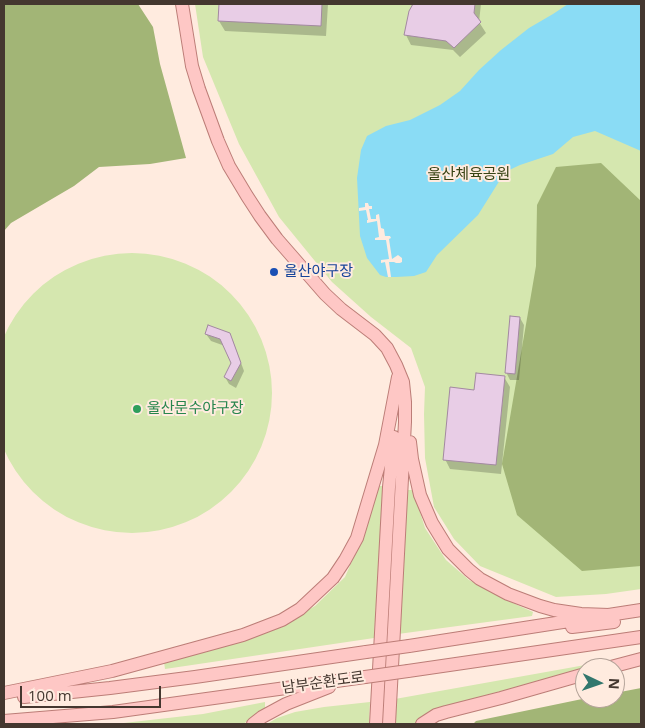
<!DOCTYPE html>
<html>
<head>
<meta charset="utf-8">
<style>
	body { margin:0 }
	#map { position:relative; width:645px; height:728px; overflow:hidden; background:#ffebdf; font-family:"Open Sans",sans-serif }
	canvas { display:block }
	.frame { position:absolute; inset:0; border:5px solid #44372f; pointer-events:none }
	.north { position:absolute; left:575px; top:658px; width:50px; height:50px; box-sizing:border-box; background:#ffebdf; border:1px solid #b4a399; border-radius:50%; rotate:93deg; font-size:14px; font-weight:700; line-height:20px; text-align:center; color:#44372f }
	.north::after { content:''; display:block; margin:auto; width:18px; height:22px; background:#32776d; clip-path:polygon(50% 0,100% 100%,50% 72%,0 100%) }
	.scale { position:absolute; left:20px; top:686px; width:141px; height:22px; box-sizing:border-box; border:2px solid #44372f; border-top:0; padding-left:6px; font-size:15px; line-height:18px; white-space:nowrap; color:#44372f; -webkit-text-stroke:4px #ffebdf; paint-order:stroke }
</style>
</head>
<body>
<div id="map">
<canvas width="645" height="728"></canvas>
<div class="frame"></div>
<div class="north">N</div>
<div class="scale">100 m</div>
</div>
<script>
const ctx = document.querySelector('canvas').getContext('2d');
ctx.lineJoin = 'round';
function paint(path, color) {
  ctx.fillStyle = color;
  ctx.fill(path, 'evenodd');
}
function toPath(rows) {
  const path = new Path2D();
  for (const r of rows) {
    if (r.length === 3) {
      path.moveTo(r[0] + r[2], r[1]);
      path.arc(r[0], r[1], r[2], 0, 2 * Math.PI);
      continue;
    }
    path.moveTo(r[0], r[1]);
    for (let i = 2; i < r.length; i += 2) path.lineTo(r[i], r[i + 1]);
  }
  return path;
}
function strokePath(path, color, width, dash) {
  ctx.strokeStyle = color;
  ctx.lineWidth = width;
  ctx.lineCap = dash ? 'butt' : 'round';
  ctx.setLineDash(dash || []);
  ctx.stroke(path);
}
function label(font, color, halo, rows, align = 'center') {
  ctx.font = font + ' "Open Sans","Noto Sans KR",sans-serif';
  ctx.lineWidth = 4;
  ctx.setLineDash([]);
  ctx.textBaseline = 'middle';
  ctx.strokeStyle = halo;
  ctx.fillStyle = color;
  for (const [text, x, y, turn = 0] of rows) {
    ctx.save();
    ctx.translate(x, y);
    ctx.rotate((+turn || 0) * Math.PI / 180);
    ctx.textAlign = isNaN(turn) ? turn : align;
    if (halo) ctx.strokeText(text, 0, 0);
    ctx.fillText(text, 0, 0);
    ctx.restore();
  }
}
const green = toPath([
	[195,4,641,4,641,589,606,594,556,597,480,566,454,539,434,507,425,458,424,414,425,387,411,348,371,317,332,282,279,217,239,144,203,57],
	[132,393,140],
	[378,486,383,486,374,638,165,669,164,662,275,628,315,606,345,577,366,529],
	[407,490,413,490,425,528,446,560,469,580,515,604,533,612,532,616,398,634],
	[602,662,602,666,592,668,585,668,422,718,414,724,392,724,395,699],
	[265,702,265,708,248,720,244,724,115,724,203,714],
	[370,702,369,724,267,724,277,718,295,712,324,707]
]);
const forest = toPath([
	[4,4,138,4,153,27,160,64,186,158,150,164,99,167,74,186,11,223,4,231],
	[601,163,641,201,641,566,582,571,517,515,502,464,536,266,537,205,556,167],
	[641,688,641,724,473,724,476,721,587,698,615,698,615,693]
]);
const water = toPath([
	[568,4,641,4,641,151,595,131,573,137,553,154,520,165,505,172,478,215,437,255,426,272,414,276,396,277,386,277,380,275,367,258,360,236,357,178,361,150,367,136,386,126,410,120,440,105,460,91,479,70,501,50,529,28,553,14]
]);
const pier = toPath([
	[365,203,368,203,369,206,372,206,372,209,369,209,371,219,376,219,376,215,379,214,381,228,384,229,385,236,390,236,391,238,389,239,392,259,398,255,402,258,402,262,400,263,396,263,394,262,389,262,391,277,388,277,385,262,381,263,381,260,389,259,386,240,375,240,375,238,379,237,377,221,367,223,367,220,368,220,366,210,359,211,359,208,365,207]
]);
const shadow = toPath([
	[220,4,328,4,326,36,225,31,219,21],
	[415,4,481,4,479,22,486,33,460,57,453,50,411,45,406,35,410,12],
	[520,318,524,325,519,380,510,380,506,372],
	[206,334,229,334,233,341,244,371,236,388,229,384,225,377,232,363,225,346,211,341],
	[504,377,510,387,501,474,450,469,445,459,476,391]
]);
const building = toPath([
	[219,4,322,4,321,26,218,21,219,4],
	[413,4,475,4,474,13,481,22,454,48,446,41,404,35,409,11,413,4],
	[510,316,520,317,515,374,505,373,510,316],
	[208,325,230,333,241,363,231,381,224,377,231,363,220,339,205,334,208,325],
	[476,373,505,376,496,465,443,460,450,387,474,390,476,373]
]);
const major = toPath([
	[182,4,192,66,199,89,218,141,229,166,247,196,260,216,277,239,325,294,341,309,375,335,387,348,396,365,403,382,405,402,405,422,389,724],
	[410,442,412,459,420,495,432,523,448,549,469,570,480,579,508,594,540,606,554,610,581,614,609,615],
	[602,616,641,610],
	[572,627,614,622],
	[409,646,582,619],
	[607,668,641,659],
	[408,671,641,637],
	[4,693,112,671,243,635,282,620,300,609,333,578,345,560,357,538,385,445,398,377],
	[24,697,110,688,195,677,366,652],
	[4,721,113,712,365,677],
	[253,724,262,717,286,704,329,687],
	[376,724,389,487,394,437],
	[422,724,436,715,446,712,501,698,585,674]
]);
const majorBridge = toPath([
	[366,652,409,646],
	[365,677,408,671]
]);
const markers = [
	[274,272,5,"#1a4fb4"],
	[137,409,5,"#2e9e5b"]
];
const parkNames = [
	["울산체육공원",469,175]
];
const transitNames = [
	["울산야구장",284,272]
];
const leisureNames = [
	["울산문수야구장",147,409]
];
const streetNames = [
	["남부순환도로",323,683,-8]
];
paint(green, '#d5e7af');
paint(forest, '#a2b576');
paint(water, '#8adcf5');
paint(pier, '#ffebdf');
paint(shadow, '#0003');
paint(building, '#e8cde6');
strokePath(building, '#a389a1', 1);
strokePath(major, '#bc7d77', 14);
strokePath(major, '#fec7c5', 12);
strokePath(majorBridge, '#bc7d77', 14, []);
strokePath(majorBridge, '#fec7c5', 12);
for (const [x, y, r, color] of markers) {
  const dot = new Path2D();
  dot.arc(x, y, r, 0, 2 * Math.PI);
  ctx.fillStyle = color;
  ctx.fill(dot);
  strokePath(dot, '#ffebdf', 2);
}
label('15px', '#374314', '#ffebdf', parkNames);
label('15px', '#164399', '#ffebdf', transitNames, 'left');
label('15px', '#27864d', '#ffebdf', leisureNames, 'left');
label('15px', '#44372f', '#ffebdf', streetNames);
</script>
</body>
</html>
